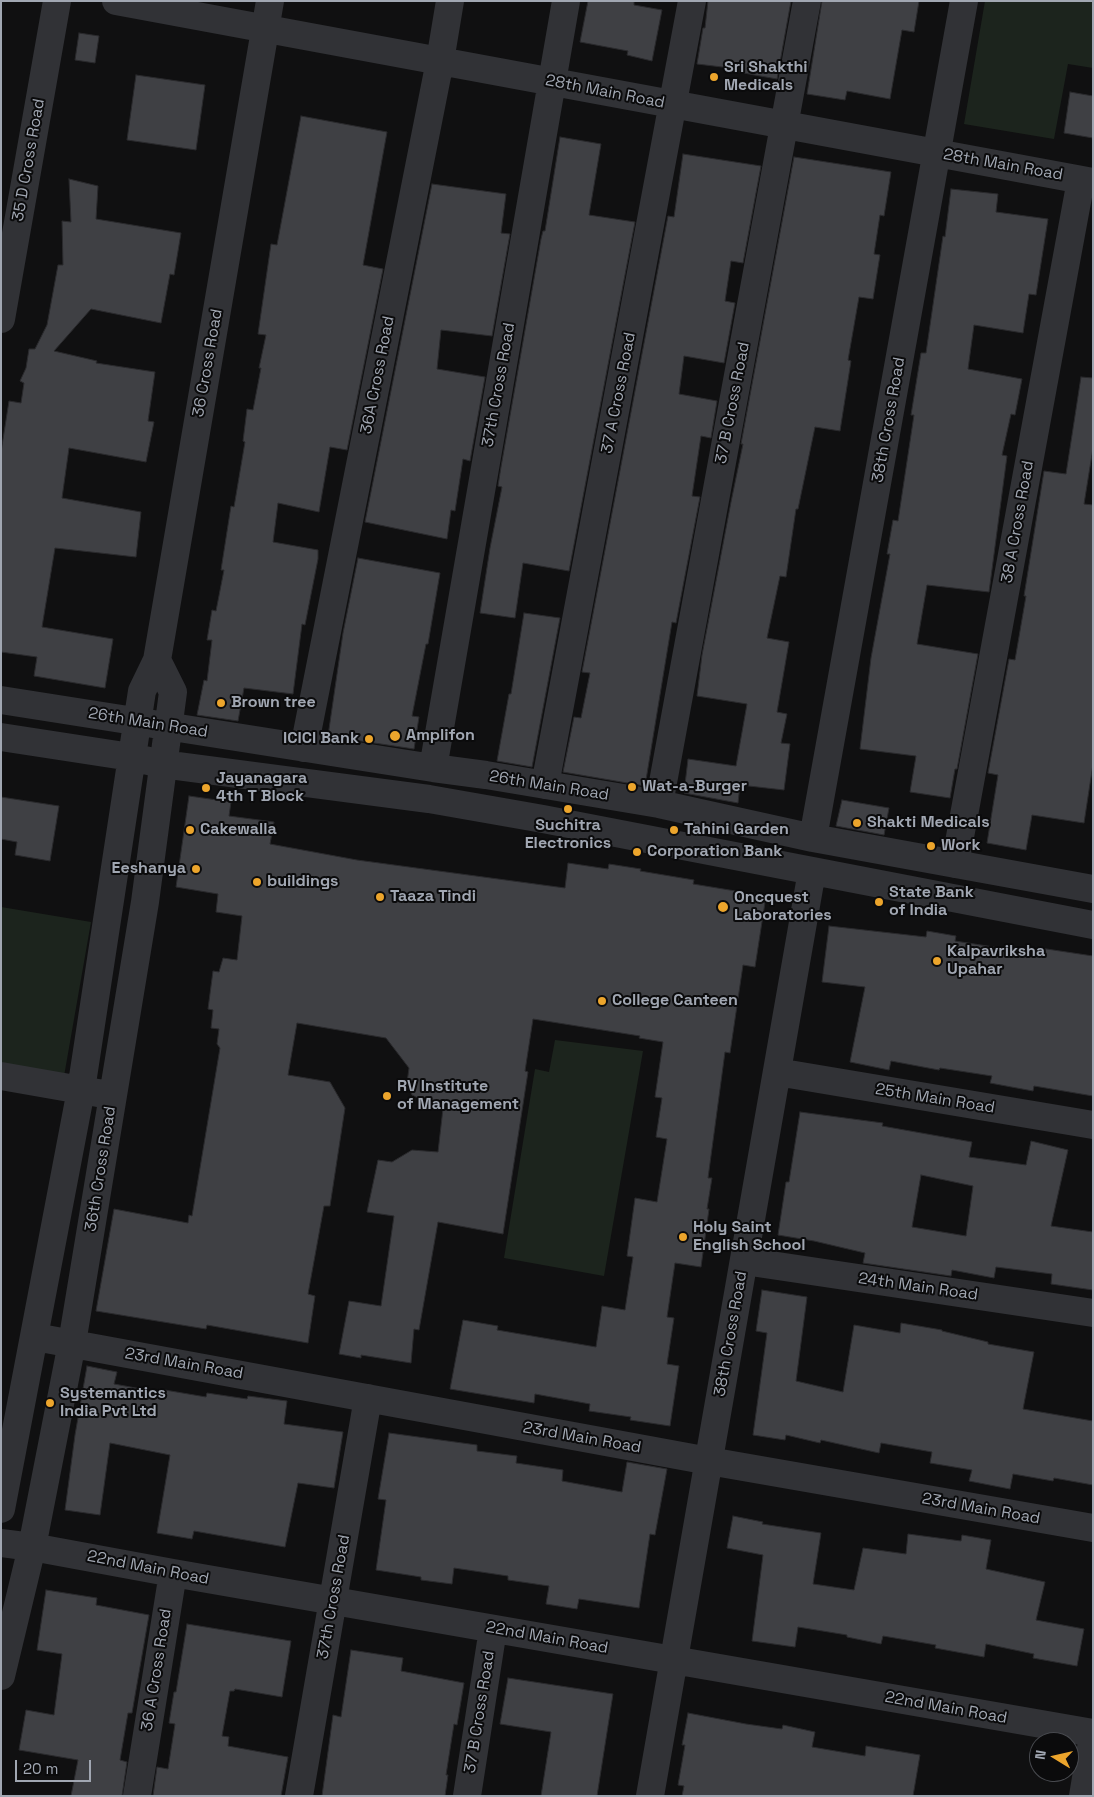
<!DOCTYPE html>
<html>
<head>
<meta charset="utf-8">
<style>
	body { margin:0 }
	#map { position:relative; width:1094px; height:1797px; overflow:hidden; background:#101011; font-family:"Space Grotesk",sans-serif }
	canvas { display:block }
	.frame { position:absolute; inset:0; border:2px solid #a1a7b2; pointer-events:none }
	.north { position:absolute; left:1029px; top:1732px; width:50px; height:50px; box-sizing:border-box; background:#0b0b0c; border:1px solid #47494e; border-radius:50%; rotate:279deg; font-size:14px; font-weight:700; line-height:20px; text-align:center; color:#a1a7b2 }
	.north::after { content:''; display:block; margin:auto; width:18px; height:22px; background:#eca52c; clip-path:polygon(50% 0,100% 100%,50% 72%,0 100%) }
	.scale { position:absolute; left:15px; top:1760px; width:76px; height:22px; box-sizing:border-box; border:2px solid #a1a7b2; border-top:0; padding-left:6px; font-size:15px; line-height:18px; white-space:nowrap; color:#a1a7b2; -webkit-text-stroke:4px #0b0b0c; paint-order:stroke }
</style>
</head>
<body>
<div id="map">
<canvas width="1094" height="1797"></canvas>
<div class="frame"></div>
<div class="north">N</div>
<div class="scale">20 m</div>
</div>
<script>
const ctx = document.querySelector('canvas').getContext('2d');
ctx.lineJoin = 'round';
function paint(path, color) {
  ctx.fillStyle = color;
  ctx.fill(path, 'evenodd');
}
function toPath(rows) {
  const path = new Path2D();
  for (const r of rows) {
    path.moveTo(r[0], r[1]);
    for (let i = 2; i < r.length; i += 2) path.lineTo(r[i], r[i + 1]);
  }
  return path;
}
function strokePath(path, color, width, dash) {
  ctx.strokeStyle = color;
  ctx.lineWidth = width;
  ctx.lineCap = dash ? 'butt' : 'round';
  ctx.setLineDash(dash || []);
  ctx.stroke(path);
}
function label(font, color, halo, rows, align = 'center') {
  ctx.font = font + ' "Space Grotesk",sans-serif';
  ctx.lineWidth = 4;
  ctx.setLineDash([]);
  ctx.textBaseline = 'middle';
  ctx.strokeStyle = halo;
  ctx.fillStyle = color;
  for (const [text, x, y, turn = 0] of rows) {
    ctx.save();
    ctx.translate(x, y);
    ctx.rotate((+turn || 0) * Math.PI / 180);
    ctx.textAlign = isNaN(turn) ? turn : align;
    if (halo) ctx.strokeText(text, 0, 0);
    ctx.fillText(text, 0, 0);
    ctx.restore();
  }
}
const green = toPath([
	[985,1,1093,1,1093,68,1068,64,1054,139,964,124],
	[1,907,91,922,63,1082,1,1071],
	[555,1040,643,1051,604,1276,504,1258,535,1069,549,1072]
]);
const building = toPath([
	[588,1,634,1,634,5,662,10,652,61,627,55,628,51,580,42,588,1],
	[708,1,791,1,777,79,738,72,739,69,697,64,703,28,705,28,708,1],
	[822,1,919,1,914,32,902,30,890,99,847,91,845,100,807,94,822,1],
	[79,33,99,36,95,63,75,60,79,33],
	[136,75,205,85,196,150,127,140,136,75],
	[1070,92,1093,96,1093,138,1064,133,1070,92],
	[301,116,387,132,363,265,383,269,347,450,330,447,319,512,278,503,273,542,318,550,318,559,305,625,302,624,293,694,244,688,238,721,197,715,204,680,207,681,212,640,207,640,212,610,216,611,224,570,221,570,231,506,234,507,245,442,243,441,247,409,253,410,261,368,259,368,266,335,258,334,271,244,277,245,301,116],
	[560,137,601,144,589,215,635,222,569,571,523,563,515,618,480,613,490,548,502,487,498,486,501,467,541,239,543,231,545,231,560,137],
	[683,154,761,166,743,263,731,261,725,301,735,303,724,363,684,356,679,394,717,401,711,438,701,436,692,496,700,497,676,623,672,622,645,786,563,772,574,717,581,718,590,673,582,672,668,216,674,217,683,154],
	[794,157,891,172,884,216,880,215,874,254,880,255,873,299,859,297,848,360,851,361,840,431,815,427,798,509,796,509,786,577,780,576,767,638,789,642,777,712,787,714,781,743,790,744,784,790,740,785,738,803,684,793,688,759,736,766,747,704,697,696,702,655,731,502,743,444,741,444,794,157],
	[69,179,98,186,96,219,181,233,174,275,170,274,161,323,91,309,54,351,97,361,96,363,155,372,148,421,154,422,146,462,69,448,62,498,141,512,136,557,55,548,42,627,113,639,105,688,34,676,37,657,1,652,1,452,9,401,21,403,24,383,20,381,26,368,29,349,35,349,47,325,58,265,63,265,62,221,71,222,69,179],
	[432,184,506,194,501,233,510,234,492,336,441,330,437,369,485,377,470,461,463,459,455,511,451,510,447,539,365,522,432,184],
	[951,189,998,194,996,212,1048,219,1036,295,1029,294,1023,333,974,325,968,369,1022,379,1015,415,1011,414,1002,455,1007,456,989,592,927,585,917,644,978,654,957,769,955,769,950,798,910,792,916,756,860,749,871,658,890,554,887,554,893,520,898,521,914,415,911,415,921,353,926,353,943,236,945,237,951,189],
	[1081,377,1093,378,1093,448,1084,504,1093,505,1093,764,1084,823,1032,815,1026,850,987,843,998,775,988,773,1009,659,1015,660,1026,596,1024,596,1044,471,1066,474,1081,377],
	[358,558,440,573,428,644,426,644,412,716,419,717,414,749,328,736,343,633,358,558],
	[524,613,560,618,532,767,497,761,509,694,511,694,524,613],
	[189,796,231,802,229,816,274,822,270,844,357,860,565,888,568,863,608,869,609,864,641,869,640,871,694,880,693,884,766,896,755,967,743,965,730,1053,725,1052,708,1178,712,1178,707,1209,709,1209,701,1267,675,1263,667,1317,674,1318,667,1364,679,1366,670,1426,630,1420,631,1417,589,1411,590,1404,535,1394,534,1403,450,1389,463,1320,498,1326,497,1330,596,1347,602,1306,625,1310,633,1257,627,1256,635,1198,657,1202,667,1139,656,1137,662,1098,655,1097,663,1042,639,1038,640,1036,533,1019,525,1071,528,1072,503,1234,438,1222,419,1330,414,1329,411,1363,361,1355,361,1358,339,1354,349,1301,381,1306,394,1216,367,1212,378,1160,392,1162,412,1150,438,1152,444,1100,424,1101,412,1095,407,1083,409,1068,386,1038,297,1023,288,1075,330,1082,345,1108,330,1206,324,1206,308,1294,315,1296,308,1343,207,1325,206,1329,96,1311,114,1209,188,1223,189,1215,192,1216,220,1048,217,1044,219,1029,211,1028,213,1010,208,1009,213,971,219,972,223,958,237,960,242,916,216,912,218,894,176,887,189,796],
	[1,797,59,806,50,861,15,855,17,842,1,839,1,797],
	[842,800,889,808,884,835,836,826,842,800],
	[829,926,926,937,927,931,956,936,955,941,1039,954,1040,948,1093,956,1093,1096,1034,1086,1033,1091,990,1083,992,1076,940,1068,939,1070,891,1061,889,1070,850,1062,865,987,822,982,829,926],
	[800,1112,883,1123,882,1126,972,1142,969,1157,1026,1165,1031,1141,1068,1150,1051,1226,1093,1232,1093,1290,1051,1284,1052,1274,996,1267,994,1278,952,1270,951,1276,863,1263,865,1253,814,1241,778,1235,786,1182,789,1182,800,1112],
	[921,1175,973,1186,966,1236,912,1227,921,1175],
	[762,1290,807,1297,796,1381,843,1392,854,1325,900,1333,901,1323,942,1330,942,1331,988,1342,988,1344,1034,1352,1023,1409,1093,1421,1093,1485,1054,1478,1053,1481,1013,1474,1010,1489,969,1481,972,1470,930,1463,932,1452,881,1443,879,1453,821,1440,820,1443,786,1435,785,1440,753,1435,767,1333,756,1331,762,1290],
	[87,1366,117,1372,114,1384,158,1392,159,1389,206,1397,207,1393,247,1399,248,1396,287,1401,284,1424,343,1432,334,1488,298,1483,285,1547,194,1531,192,1539,157,1533,170,1455,110,1443,100,1515,65,1510,75,1435,87,1366],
	[389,1433,477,1445,477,1451,517,1456,516,1463,563,1470,562,1481,622,1492,627,1462,667,1469,655,1535,650,1534,639,1608,579,1599,577,1609,546,1604,549,1586,508,1580,508,1576,454,1568,452,1584,421,1580,421,1577,376,1570,386,1500,378,1499,389,1433],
	[733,1516,763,1522,762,1524,821,1533,813,1584,854,1590,863,1548,906,1554,908,1534,961,1541,962,1535,991,1540,986,1569,1045,1582,1036,1620,1084,1629,1077,1666,1033,1658,1034,1654,986,1644,984,1657,935,1648,936,1645,883,1636,881,1644,847,1637,847,1635,798,1627,795,1647,752,1641,763,1555,727,1548,733,1516],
	[46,1590,97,1598,96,1605,149,1615,132,1713,128,1713,120,1760,127,1762,122,1796,71,1796,78,1760,19,1750,26,1710,54,1715,62,1654,37,1650,46,1590],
	[187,1624,291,1641,282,1697,235,1689,234,1691,230,1691,222,1736,229,1737,228,1746,288,1757,281,1796,153,1796,157,1767,168,1769,175,1724,169,1723,174,1692,176,1692,187,1624],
	[351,1650,403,1658,401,1671,464,1683,457,1725,454,1724,446,1775,448,1775,445,1796,322,1796,333,1715,341,1717,351,1650],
	[508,1678,613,1694,597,1796,541,1796,551,1732,500,1724,508,1678],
	[688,1713,746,1724,782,1729,783,1725,815,1732,812,1747,865,1756,866,1746,920,1755,913,1796,682,1796,684,1786,678,1785,685,1745,682,1745,688,1713]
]);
const minor = toPath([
	[116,1,1093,182],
	[1,319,57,1],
	[1,700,433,768,486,775,659,804,813,838,1093,889],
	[1,737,131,757,162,764,429,799,543,819,1093,925],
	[304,748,440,61,450,1],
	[433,768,566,1],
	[545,785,692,1],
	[659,804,807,1],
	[813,838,964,1],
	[955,864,1081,180],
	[777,1072,1093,1125],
	[1,1076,98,1093],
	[744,1261,1093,1313],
	[35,1337,709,1461,1093,1528],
	[1,1509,81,1090,142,691,157,660,270,1],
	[1,1543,32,1547,173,1573,1093,1733],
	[1,1676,32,1547,72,1343,145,902,173,692,157,660],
	[137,1796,173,1573],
	[299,1796,368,1398],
	[467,1796,493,1629],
	[650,1796,812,871],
	[1083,1796,1093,1736]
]);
const markers = [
	[714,77,5,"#eca52c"],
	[221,703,5,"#eca52c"],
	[395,736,6,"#eca52c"],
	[369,739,5,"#eca52c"],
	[632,787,5,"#eca52c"],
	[206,788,5,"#eca52c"],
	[568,809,5,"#eca52c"],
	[857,823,5,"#eca52c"],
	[190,830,5,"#eca52c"],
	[674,830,5,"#eca52c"],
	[931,846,5,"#eca52c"],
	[637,852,5,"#eca52c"],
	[196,869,5,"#eca52c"],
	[257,882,5,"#eca52c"],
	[380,897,5,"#eca52c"],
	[879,902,5,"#eca52c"],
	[723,907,6,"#eca52c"],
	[937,961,5,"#eca52c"],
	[602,1001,5,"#eca52c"],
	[387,1096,5,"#eca52c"],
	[683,1237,5,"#eca52c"],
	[50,1403,5,"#eca52c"]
];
const poiNames = [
	["Sri Shakthi",724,68],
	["Medicals",724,86],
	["Brown tree",231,703],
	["Amplifon",406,736],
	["ICICI Bank",359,739,"right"],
	["Jayanagara",216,779],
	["4th T Block",216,797],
	["Wat-a-Burger",642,787],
	["Shakti Medicals",867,823],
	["Suchitra",568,826,"center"],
	["Electronics",568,844,"center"],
	["Cakewalla",200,830],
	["Tahini Garden",684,830],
	["Work",941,846],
	["Corporation Bank",647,852],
	["Eeshanya",186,869,"right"],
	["buildings",267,882],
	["State Bank",889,893],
	["of India",889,911],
	["Taaza Tindi",390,897],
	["Oncquest",734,898],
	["Laboratories",734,916],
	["Kalpavriksha",947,952],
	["Upahar",947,970],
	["College Canteen",612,1001],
	["RV Institute",397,1087],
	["of Management",397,1105],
	["Holy Saint",693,1228],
	["English School",693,1246],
	["Systemantics",60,1394],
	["India Pvt Ltd",60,1412]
];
const streetNames = [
	["28th Main Road",605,92,11],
	["35 D Cross Road",29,160,-80],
	["28th Main Road",1003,165,10],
	["36 Cross Road",208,363,-80],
	["36A Cross Road",378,375,-79],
	["37th Cross Road",499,385,-80],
	["37 A Cross Road",619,393,-79],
	["37 B Cross Road",733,403,-79],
	["38th Cross Road",889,420,-80],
	["38 A Cross Road",1018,522,-80],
	["26th Main Road",148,723,9],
	["26th Main Road",549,786,9],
	["25th Main Road",935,1099,9],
	["36th Cross Road",101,1169,-81],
	["24th Main Road",918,1287,8],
	["38th Cross Road",731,1334,-80],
	["23rd Main Road",184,1364,10],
	["23rd Main Road",582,1438,10],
	["23rd Main Road",981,1509,10],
	["22nd Main Road",148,1568,11],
	["37th Cross Road",334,1597,-80],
	["22nd Main Road",547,1638,10],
	["36 A Cross Road",157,1670,-81],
	["22nd Main Road",946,1708,10],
	["37 B Cross Road",480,1712,-81]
];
paint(green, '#1c241d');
paint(building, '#3f4044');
strokePath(building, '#2a2a2d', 1);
strokePath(minor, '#313236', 28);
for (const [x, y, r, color] of markers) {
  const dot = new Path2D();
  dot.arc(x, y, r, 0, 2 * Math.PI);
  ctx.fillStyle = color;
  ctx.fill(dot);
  strokePath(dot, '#0b0b0c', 2);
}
label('bold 16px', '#a1a7b2', '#0b0b0c', poiNames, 'left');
label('16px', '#a1a7b2', '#0b0b0c', streetNames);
</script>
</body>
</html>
